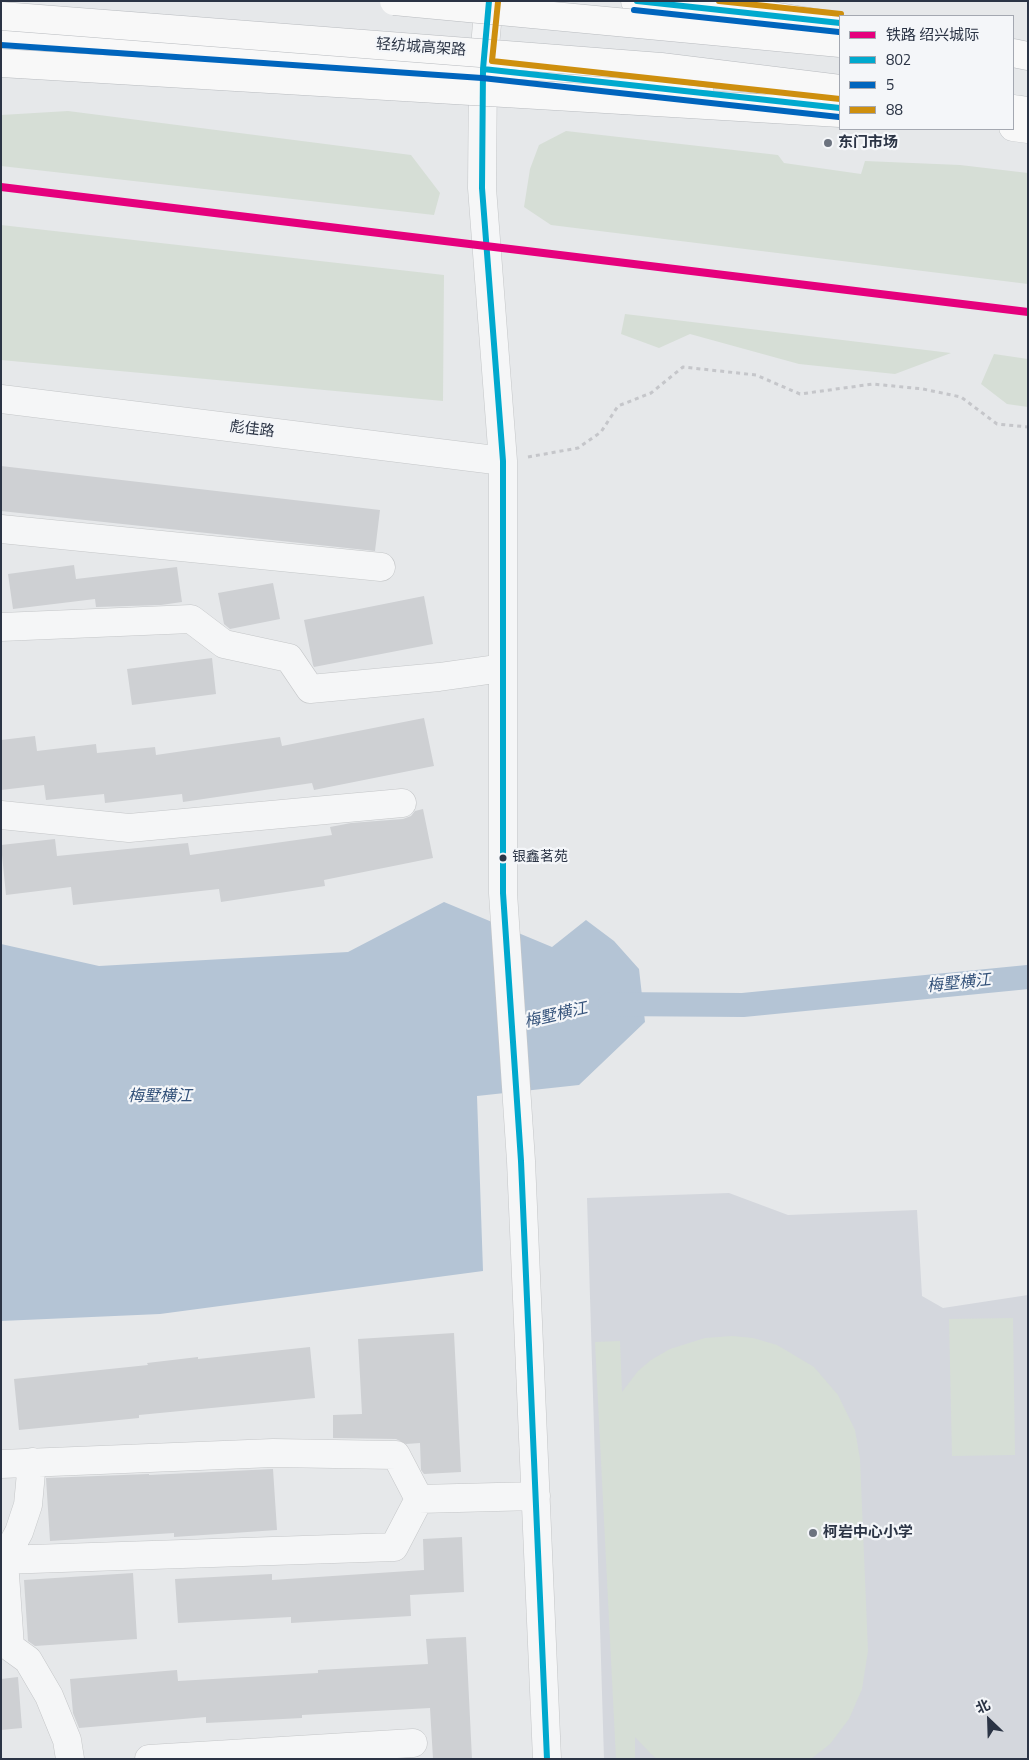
<!DOCTYPE html>
<html>
<head>
<meta charset="utf-8">
<style>
	body { margin:0 }
	#map { position:relative; width:1029px; height:1760px; overflow:hidden; background:#e6e8ea; font-family:"Titillium Web","Noto Sans SC",sans-serif }
	canvas { display:block }
	.frame { position:absolute; inset:0; border:2px solid #2b3445; pointer-events:none }
	.legend { position:absolute; left:839px; top:15px; width:175px; height:115px; box-sizing:border-box; background:#f4f6f9; border:1px solid #a4a8b1; margin:0; padding:6px 9px; list-style:none; font-size:15px; color:#2b3445 }
	.legend li { display:flex; align-items:center; gap:10px; height:25px }
	.legend b { width:25px; border:1px solid #a4a8b1 }
	.north { position:absolute; left:964px; top:1695px; width:50px; height:50px; -webkit-text-stroke:4px #f4f6f9; paint-order:stroke; rotate:336deg; font-size:14px; font-weight:700; line-height:20px; text-align:center; color:#2b3445 }
	.north::after { content:''; display:block; margin:auto; width:18px; height:22px; background:#2b3445; clip-path:polygon(50% 0,100% 100%,50% 72%,0 100%) }
</style>
</head>
<body>
<div id="map">
<canvas width="1029" height="1760"></canvas>
<div class="frame"></div>
<ul class="legend">
<li><b style="height:6px;background:#e5007d"></b>铁路 绍兴城际</li>
<li><b style="height:6px;background:#00a9ce"></b>802</li>
<li><b style="height:6px;background:#0065bd"></b>5</li>
<li><b style="height:6px;background:#ce8f0e"></b>88</li>
</ul>
<div class="north">北</div>
</div>
<script>
const ctx = document.querySelector('canvas').getContext('2d');
ctx.lineJoin = 'round';
function paint(path, color) {
  ctx.fillStyle = color;
  ctx.fill(path, 'evenodd');
}
function toPath(rows) {
  const path = new Path2D();
  for (const r of rows) {
    path.moveTo(r[0], r[1]);
    for (let i = 2; i < r.length; i += 2) path.lineTo(r[i], r[i + 1]);
  }
  return path;
}
function strokePath(path, color, width, dash) {
  ctx.strokeStyle = color;
  ctx.lineWidth = width;
  ctx.lineCap = dash ? 'butt' : 'round';
  ctx.setLineDash(dash || []);
  ctx.stroke(path);
}
function label(font, color, halo, rows, align = 'center') {
  ctx.font = font + ' "Titillium Web","Noto Sans SC",sans-serif';
  ctx.lineWidth = 4.5;
  ctx.setLineDash([]);
  ctx.textBaseline = 'middle';
  ctx.strokeStyle = halo;
  ctx.fillStyle = color;
  for (const [text, x, y, turn = 0] of rows) {
    ctx.save();
    ctx.translate(x, y);
    ctx.rotate((+turn || 0) * Math.PI / 180);
    ctx.textAlign = isNaN(turn) ? turn : align;
    if (halo) ctx.strokeText(text, 0, 0);
    ctx.fillText(text, 0, 0);
    ctx.restore();
  }
}
const built = toPath([
	[729,1193,788,1215,917,1210,922,1296,943,1308,1028,1295,1028,1759,604,1759,587,1198]
]);
const green = toPath([
	[68,111,411,155,440,193,434,215,1,166,1,115],
	[566,131,778,155,784,163,861,174,865,161,960,165,1028,173,1028,284,551,225,524,207,530,169,539,145],
	[1,225,444,275,443,401,1,360],
	[625,314,951,353,895,374,799,364,690,334,659,348,621,334],
	[994,354,1028,359,1028,407,1007,404,981,384],
	[1013,1318,1015,1455,952,1456,949,1319],
	[732,1336,753,1338,777,1345,814,1367,838,1395,855,1430,860,1459,868,1651,862,1689,849,1719,830,1744,811,1759,657,1759,651,1754,635,1737,635,1759,616,1759,595,1342,620,1341,622,1392,638,1371,651,1360,670,1349,705,1338]
]);
const water = toPath([
	[444,902,552,947,586,920,614,941,639,969,645,1022,579,1085,477,1096,483,1271,160,1314,1,1321,1,944,99,966,348,952]
]);
const canal = toPath([
	[610,1004,743,1005,1028,977]
]);
const building = toPath([
	[1,466,380,510,375,551,1,511],
	[74,565,76,579,177,567,182,602,161,605,96,607,95,599,13,609,8,574],
	[273,583,280,619,230,629,224,624,218,593],
	[424,596,433,644,314,667,313,665,304,620],
	[212,658,216,694,132,705,127,669],
	[424,718,434,766,314,790,312,783,183,802,182,794,105,803,104,794,46,800,44,785,1,790,1,740,35,736,37,751,96,744,97,753,155,747,156,755,280,737,282,746],
	[423,809,433,858,324,880,325,886,221,902,219,889,73,905,71,887,6,895,1,845,55,839,57,856,188,843,190,855,332,835,330,827,351,823,403,819,411,816,415,811],
	[454,1333,461,1472,424,1474,421,1470,420,1443,406,1444,396,1439,333,1438,333,1415,362,1414,358,1339],
	[310,1347,315,1398,139,1415,139,1418,19,1430,14,1379,148,1365,147,1363,198,1357,198,1359],
	[273,1469,277,1530,174,1537,174,1533,50,1541,46,1478,149,1474,149,1475],
	[462,1537,464,1592,410,1595,411,1616,291,1623,291,1617,178,1623,175,1579,272,1574,272,1580,424,1570,423,1539],
	[133,1573,137,1639,35,1646,28,1641,24,1580],
	[466,1637,472,1759,433,1759,430,1708,302,1715,302,1718,206,1723,206,1717,79,1728,73,1713,70,1679,177,1670,178,1681,318,1673,318,1670,428,1664,426,1639],
	[18,1677,22,1728,1,1730,1,1679]
]);
const path = toPath([
	[528,457,578,448,601,432,618,406,651,393,683,367,756,375,800,394,873,384,923,389,961,397,997,424,1028,427]
]);
const minor = toPath([
	[489,1,483,69,482,188,503,461,503,893,521,1161,547,1759],
	[1,399,503,461],
	[1,529,381,567],
	[1,627,191,619,224,644,289,658,310,689,439,677,503,668],
	[1,815,129,828,402,803],
	[32,1462,28,1505,19,1532,4,1560,10,1647,28,1660,49,1696,67,1740,70,1759],
	[1,1464,273,1453,396,1455,419,1499],
	[419,1499,536,1496],
	[1,1560,394,1547,419,1499],
	[149,1759,413,1743]
]);
const major = toPath([
	[635,1,700,8],
	[1,36,483,69,700,93],
	[1013,127,1028,129]
]);
const highway = toPath([
	[1013,53,1028,56],
	[1013,109,1028,111]
]);
const highwayBridge = toPath([
	[394,1,840,43],
	[676,1,829,25],
	[1,16,661,67,840,89],
	[1,63,840,113]
]);
const bus1 = toPath([
	[489,1,483,69,482,188,503,461,503,893,521,1161,547,1759],
	[637,1,840,23],
	[483,69,840,108]
]);
const bus2 = toPath([
	[634,10,839,32],
	[1,45,482,78,839,117]
]);
const bus3 = toPath([
	[719,1,841,14],
	[498,2,492,61,840,99]
]);
const rail1 = toPath([
	[1,187,1028,312]
]);
const markers = [
	[828,143,5,"#6c737f"],
	[503,858,4.5,"#2b3445"],
	[813,1533,5,"#6c737f"]
];
const busNames = [
	["银鑫茗苑",512,858]
];
const streetNames = [
	["轻纺城高架路",421,48,4],
	["彪佳路",252,430,7]
];
const poiNames = [
	["东门市场",838,143],
	["柯岩中心小学",823,1533]
];
const waterNames = [
	["梅墅横江",959,984,-6],
	["梅墅横江",556,1016,-13],
	["梅墅横江",160,1097]
];
paint(built, '#d4d7dd');
paint(green, '#d6ded6');
paint(water, '#b4c4d5');
strokePath(canal, '#b4c4d5', 24);
paint(building, '#ced0d3');
strokePath(minor, '#c4c6c8', 29);
strokePath(major, '#c2c5c8', 29);
strokePath(highway, '#b8bbbf', 29);
strokePath(path, '#c5c6ca', 3, [4, 4]);
strokePath(minor, '#f5f6f7', 28);
strokePath(major, '#f8f8f8', 28);
strokePath(highway, '#f8f8f8', 28);
strokePath(highwayBridge, '#b8bbbf', 29, []);
strokePath(highwayBridge, '#f8f8f8', 28);
strokePath(bus1, '#00a9ce', 6);
strokePath(bus2, '#0065bd', 6);
strokePath(bus3, '#ce8f0e', 6);
strokePath(rail1, '#e5007d', 8);
for (const [x, y, r, color] of markers) {
  const dot = new Path2D();
  dot.arc(x, y, r, 0, 2 * Math.PI);
  ctx.fillStyle = color;
  ctx.fill(dot);
  strokePath(dot, '#f4f6f9', 2);
}
label('14px', '#2b3445', '#f4f6f9', busNames, 'left');
label('15px', '#2b3445', '#f4f6f9', streetNames);
label('bold 15px', '#2b3445', '#f4f6f9', poiNames, 'left');
label('italic 16px', '#34527a', '#f4f6f9', waterNames);
</script>
</body>
</html>
